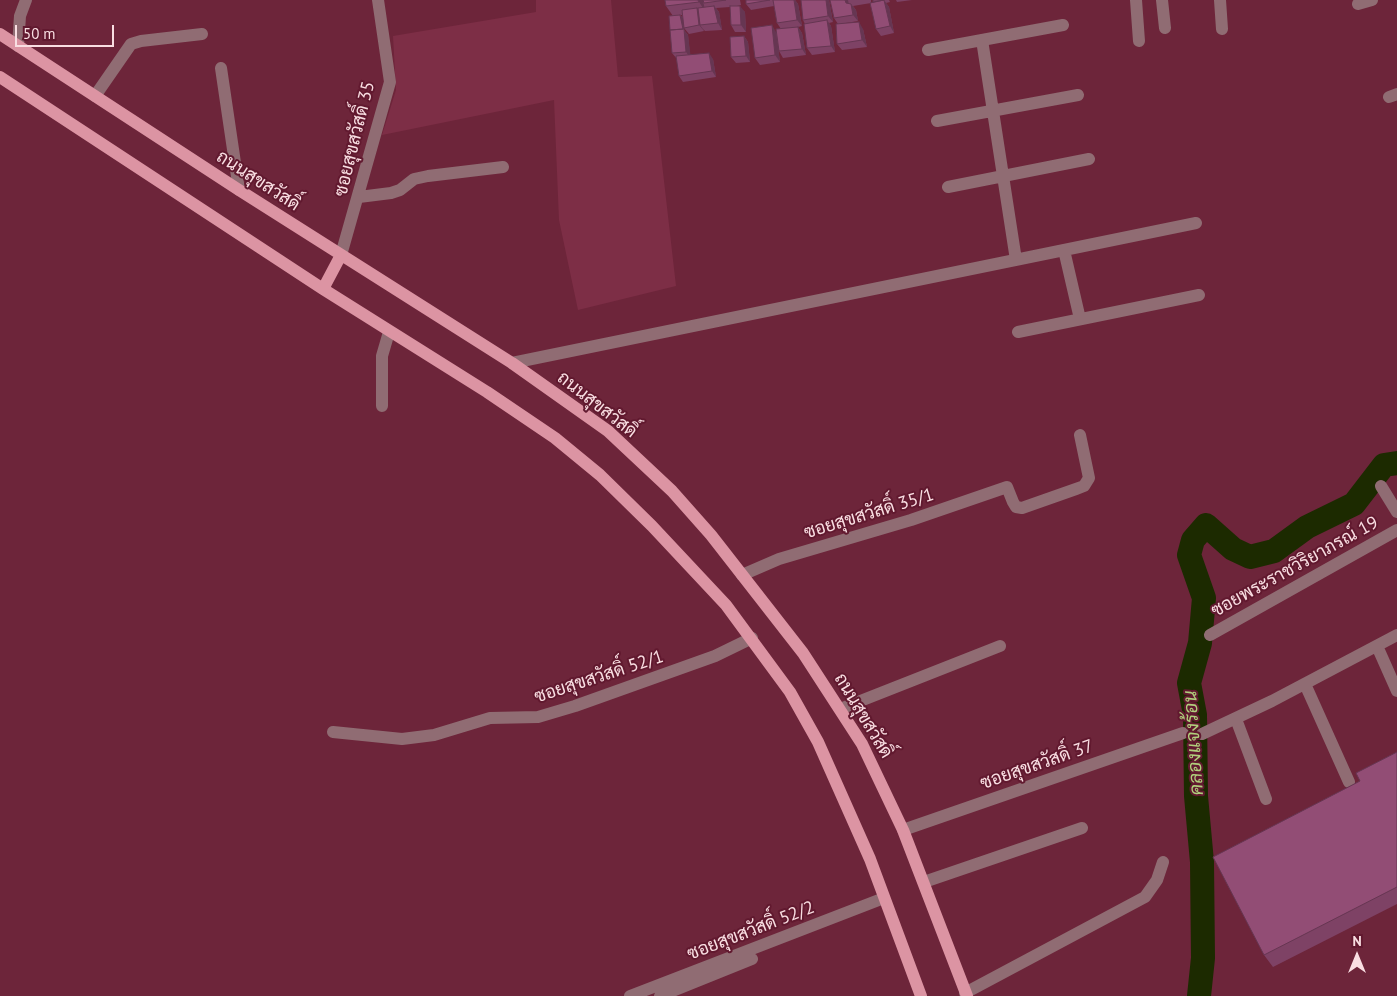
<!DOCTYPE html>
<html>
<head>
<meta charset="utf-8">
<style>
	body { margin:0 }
	#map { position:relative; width:1397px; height:996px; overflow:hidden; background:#6d253a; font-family:"PT Sans",sans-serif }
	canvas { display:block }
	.north { position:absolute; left:1332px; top:931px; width:50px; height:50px; -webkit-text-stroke:4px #61192f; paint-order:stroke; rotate:0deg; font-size:14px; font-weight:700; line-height:20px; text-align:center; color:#f9dee2 }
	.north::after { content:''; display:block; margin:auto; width:18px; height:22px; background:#f9dee2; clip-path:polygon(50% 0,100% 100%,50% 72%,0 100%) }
	.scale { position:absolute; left:15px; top:25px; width:99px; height:22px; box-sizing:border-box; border:2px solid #f9dee2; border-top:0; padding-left:6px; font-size:15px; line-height:18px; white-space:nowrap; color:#f9dee2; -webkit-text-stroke:4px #61192f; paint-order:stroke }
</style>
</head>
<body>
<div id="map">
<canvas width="1397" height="996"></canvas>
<div class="north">N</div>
<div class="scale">50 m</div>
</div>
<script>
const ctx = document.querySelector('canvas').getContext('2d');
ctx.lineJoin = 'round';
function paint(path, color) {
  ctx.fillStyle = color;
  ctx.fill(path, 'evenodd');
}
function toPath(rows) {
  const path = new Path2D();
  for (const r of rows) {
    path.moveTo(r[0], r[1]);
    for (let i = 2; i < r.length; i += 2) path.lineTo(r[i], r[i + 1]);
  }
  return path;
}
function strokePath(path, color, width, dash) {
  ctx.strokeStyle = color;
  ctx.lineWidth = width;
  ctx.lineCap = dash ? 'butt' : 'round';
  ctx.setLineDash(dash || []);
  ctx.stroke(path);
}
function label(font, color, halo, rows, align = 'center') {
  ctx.font = font + ' "PT Sans",Sarabun,sans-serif';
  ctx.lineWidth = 4;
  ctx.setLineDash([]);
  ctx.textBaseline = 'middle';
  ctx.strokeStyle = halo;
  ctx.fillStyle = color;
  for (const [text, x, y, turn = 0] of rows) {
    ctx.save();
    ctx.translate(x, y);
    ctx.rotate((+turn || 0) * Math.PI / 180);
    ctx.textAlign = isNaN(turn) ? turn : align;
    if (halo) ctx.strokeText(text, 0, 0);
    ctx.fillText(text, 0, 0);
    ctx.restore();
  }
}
const built = toPath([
	[536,0,611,0,618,77,652,76,676,286,578,310,559,220,554,100,382,135,396,90,393,36,536,12]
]);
const river = toPath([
	[1199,996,1203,958,1202,862,1196,796,1195,715,1189,683,1200,643,1204,598,1189,555,1193,540,1206,525,1233,549,1250,557,1274,551,1307,527,1354,504,1384,465,1397,463]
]);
const minor = toPath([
	[1136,0,1139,41],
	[1162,0,1165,28],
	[1220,0,1222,29],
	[1358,4,1372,0],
	[982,40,1016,260],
	[18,46,20,16,26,0],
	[928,50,1063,25],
	[221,68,239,190],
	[95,96,131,44,141,41,202,34],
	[1389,97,1397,94],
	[937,121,1078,95],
	[948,187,1089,159],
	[359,197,391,193,400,190,414,179,428,176,503,167],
	[1064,250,1080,319],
	[341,255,390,82,378,0],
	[1018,332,1199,295],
	[512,363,1196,223],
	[382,406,382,356,389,332],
	[1381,486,1397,512],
	[742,575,779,559,911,520,1007,487,1013,502,1016,507,1022,508,1076,489,1084,486,1089,478,1080,435],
	[1210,635,1397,530],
	[1377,646,1397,691],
	[1305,684,1349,782],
	[840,709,1000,646],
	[1236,719,1266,799],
	[333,732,402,739,434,735,490,718,538,717,575,706,715,656,752,638],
	[1202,734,1272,701,1397,635],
	[903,830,1183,733],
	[924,882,1082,828],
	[965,993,1145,897,1157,880,1163,862],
	[630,996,884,898],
	[660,996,752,959]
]);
const major = toPath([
	[0,34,239,190,512,363,608,431,672,491,711,535,803,653,862,744,903,830,967,996],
	[0,77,323,289,487,392,555,438,600,475,652,526,726,605,790,692,818,742,870,859,921,996],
	[323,289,341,255]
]);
const wall = toPath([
	[665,0,740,0,741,5,737,6,745,12,746,32,735,32,731,25,730,7,716,8,719,12,722,30,705,31,703,29,704,31,689,34,684,28,682,15,674,16,680,15,683,18,684,30,688,35,690,55,713,59,716,77,683,82,679,76,677,59,672,53,673,16,666,6],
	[746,0,795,0,798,4,802,26,798,27,802,33,806,55,783,58,779,51,776,34,780,62,760,65,755,58,776,32,781,29,777,23,774,6,751,10,746,4],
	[801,0,829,0,833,22,829,23,831,26,835,52,812,55,807,48,805,24,803,20],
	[830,0,871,0,871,3,853,6,856,10,858,21,846,23,863,29,867,47,842,50,837,44,838,24,834,18],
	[873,0,889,0,890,2,886,3,889,7,894,33,881,36,876,29],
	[896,0,912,0,897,2],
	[744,36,748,42,750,62,736,63,731,57],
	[1397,752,1397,904,1273,967,1264,955,1360,781]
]);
const shadedWall = toPath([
	[698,0,703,0,705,11,699,2],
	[794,0,795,0,798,4,802,26,797,20],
	[826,0,829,0,833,22,828,16],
	[845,0,848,0,850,10,846,3],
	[884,0,889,7,894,33,890,26],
	[851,4,856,10,858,21,853,15],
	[714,6,719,12,722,30,718,23],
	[740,6,745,12,746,32,741,25],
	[697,8,701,14,700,25,703,29,704,31,699,25],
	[680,15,683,18,684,30,688,35,691,59,686,52],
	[827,20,831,26,835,52,831,46],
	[859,22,863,29,867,47,862,40],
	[772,25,776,32,780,62,775,55],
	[798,27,802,33,806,55,802,49],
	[744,36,748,42,750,62,746,56],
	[709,53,713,59,716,77,712,71]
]);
const building = toPath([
	[665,0,698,0,699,2,666,6,665,0],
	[703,0,726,0,704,3,703,0],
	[746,0,770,0,746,4,746,0],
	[773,0,794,0,797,20,777,23,773,0],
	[801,0,826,0,828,16,803,20,801,0],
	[830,0,845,0,846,3,851,4,853,15,834,18,830,0],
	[873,0,884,0,873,2,873,0],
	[884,0,890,26,876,29,870,3,884,0],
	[714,6,718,23,700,25,698,8,714,6],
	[730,6,740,6,741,25,731,25,730,6],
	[697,8,699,25,684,28,682,10,697,8],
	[680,15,683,29,670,30,669,16,680,15],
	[827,20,831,46,807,48,804,24,827,20],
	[859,22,862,40,837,44,836,24,859,22],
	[772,25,775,55,755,58,751,28,772,25],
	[798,27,802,49,779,51,776,29,798,27],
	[684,29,686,52,672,53,670,30,684,29],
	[744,36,746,56,731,57,730,37,744,36],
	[709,53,712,71,679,76,676,56,709,53],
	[1397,752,1397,887,1264,955,1213,857,1360,781,1356,773,1397,752]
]);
const streetNames = [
	["ซอยสุขสวัสดิ์ 35",355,139,-76],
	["ถนนสุขสวัสดิ์",258,181,33],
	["ถนนสุขสวัสดิ์",597,405,38],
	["ซอยสุขสวัสดิ์ 35/1",869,514,-17],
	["ซอยพระราชวิริยาภรณ์ 19",1295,567,-29],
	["ซอยสุขสวัสดิ์ 52/1",599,677,-18],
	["ถนนสุขสวัสดิ์",863,716,59],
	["ซอยสุขสวัสดิ์ 37",1037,765,-19],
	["ซอยสุขสวัสดิ์ 52/2",751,931,-21]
];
const waterNames = [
	["คลองแจงร้อน",1194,743,-94]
];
paint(built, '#7d2e46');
strokePath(river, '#1c2a00', 24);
strokePath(minor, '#906c73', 12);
strokePath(major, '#dc94a3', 12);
paint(wall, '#7e4265');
paint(shadedWall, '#663652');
paint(building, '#924d75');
strokePath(building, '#663652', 1);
label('18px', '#f9dee2', '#61192f', streetNames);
label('italic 19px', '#b0cf7c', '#61192f', waterNames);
</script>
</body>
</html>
